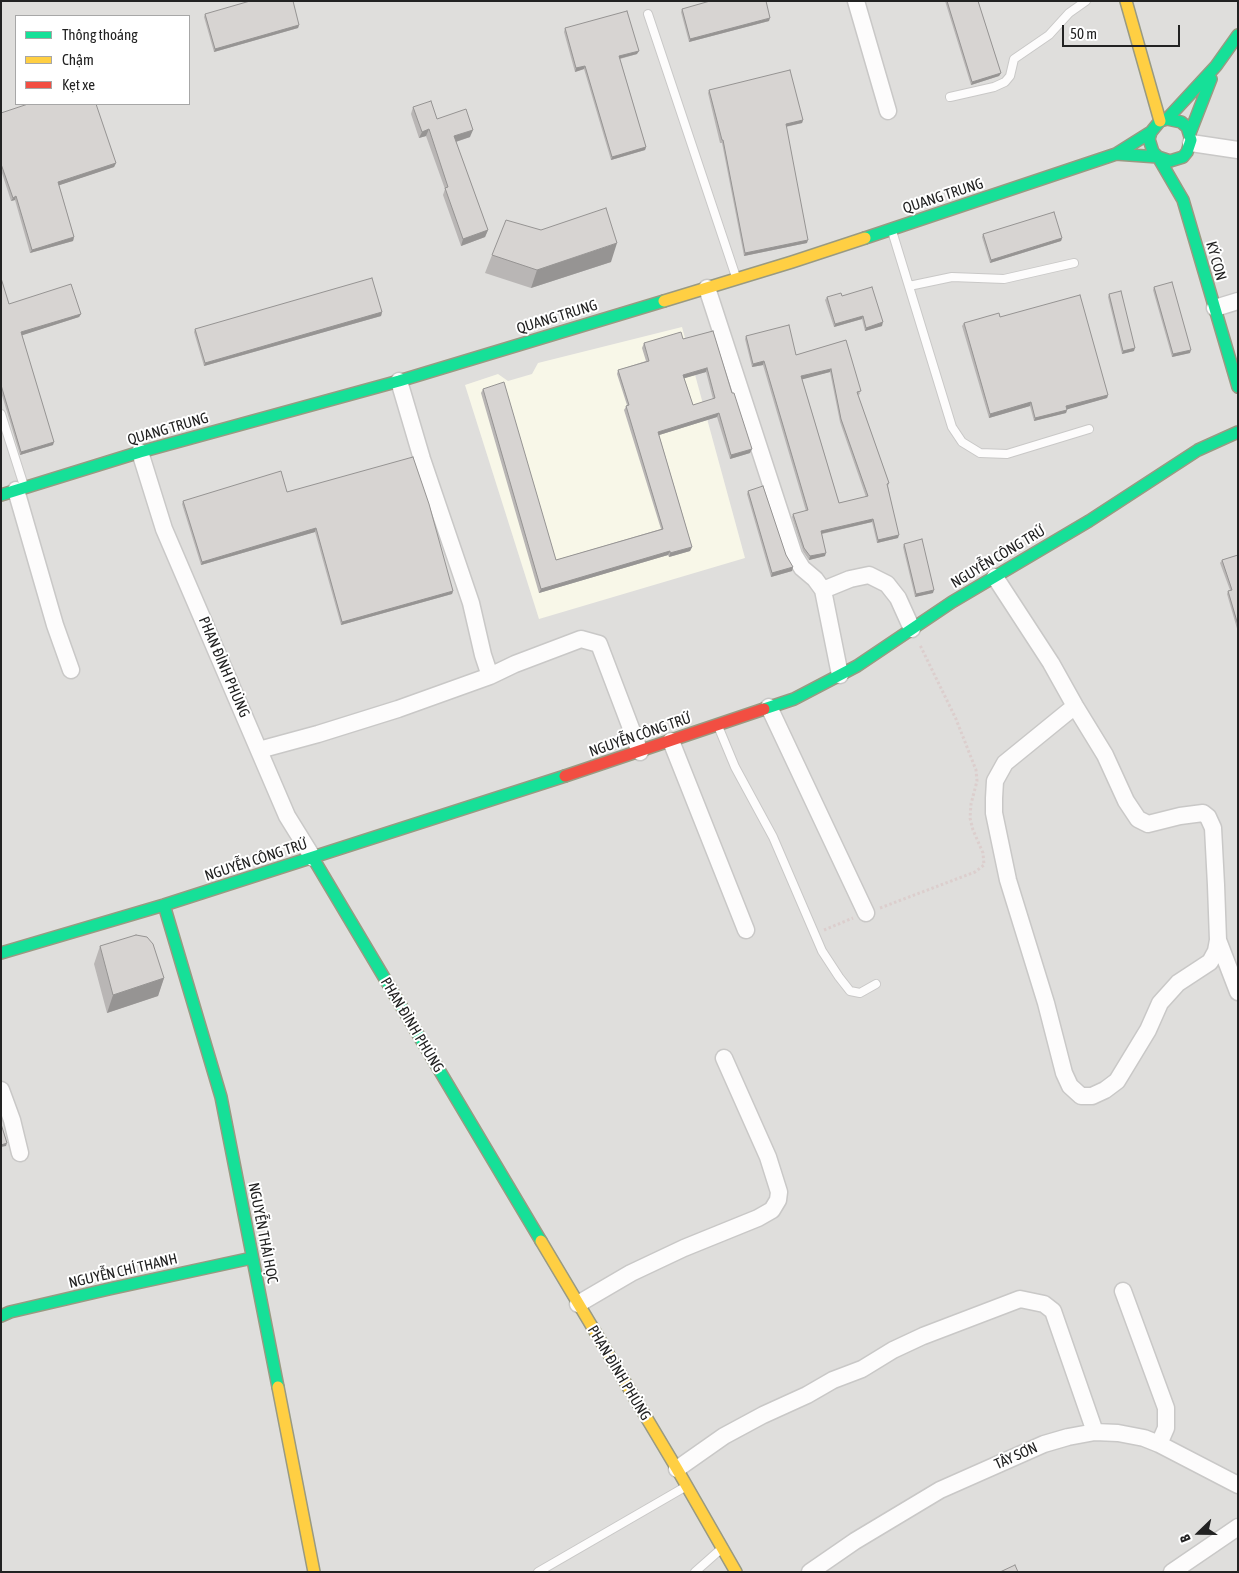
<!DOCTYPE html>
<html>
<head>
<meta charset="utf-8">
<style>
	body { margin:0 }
	#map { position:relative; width:1239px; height:1573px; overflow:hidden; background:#f0eeeb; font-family:"Asap Condensed",sans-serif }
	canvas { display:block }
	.frame { position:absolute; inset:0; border:2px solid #222; pointer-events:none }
	.legend { position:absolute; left:15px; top:15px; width:175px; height:90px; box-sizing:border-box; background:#fff; border:1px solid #a7a7a7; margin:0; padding:6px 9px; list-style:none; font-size:15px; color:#222 }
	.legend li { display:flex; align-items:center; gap:10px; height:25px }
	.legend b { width:25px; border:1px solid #a7a7a7 }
	.north { position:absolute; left:1174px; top:1508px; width:50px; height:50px; -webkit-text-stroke:4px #fff; paint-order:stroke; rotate:248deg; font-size:14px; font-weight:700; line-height:20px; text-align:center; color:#222 }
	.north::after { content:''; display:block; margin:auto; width:18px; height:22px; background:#222; clip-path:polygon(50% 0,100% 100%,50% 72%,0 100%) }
	.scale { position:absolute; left:1062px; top:25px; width:118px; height:22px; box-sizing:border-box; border:2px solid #222; border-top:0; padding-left:6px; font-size:15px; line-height:18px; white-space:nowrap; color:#222; -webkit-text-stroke:4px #fff; paint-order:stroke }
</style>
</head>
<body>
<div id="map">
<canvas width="1239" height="1573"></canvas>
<div class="frame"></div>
<ul class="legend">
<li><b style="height:6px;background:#16e098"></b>Thông thoáng</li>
<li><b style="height:6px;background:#ffcf43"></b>Chậm</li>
<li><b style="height:6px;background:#f24e42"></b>Kẹt xe</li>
</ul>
<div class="north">B</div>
<div class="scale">50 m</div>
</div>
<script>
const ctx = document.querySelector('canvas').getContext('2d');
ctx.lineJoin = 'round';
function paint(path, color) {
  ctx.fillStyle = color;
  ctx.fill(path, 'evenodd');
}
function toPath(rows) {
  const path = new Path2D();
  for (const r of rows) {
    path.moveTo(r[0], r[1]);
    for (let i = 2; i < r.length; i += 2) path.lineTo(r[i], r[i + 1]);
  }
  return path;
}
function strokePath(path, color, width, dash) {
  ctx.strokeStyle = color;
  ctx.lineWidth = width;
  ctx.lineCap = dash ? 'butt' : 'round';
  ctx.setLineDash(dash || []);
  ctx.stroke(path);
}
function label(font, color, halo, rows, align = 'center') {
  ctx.font = font + ' "Asap Condensed",sans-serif';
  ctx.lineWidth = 4;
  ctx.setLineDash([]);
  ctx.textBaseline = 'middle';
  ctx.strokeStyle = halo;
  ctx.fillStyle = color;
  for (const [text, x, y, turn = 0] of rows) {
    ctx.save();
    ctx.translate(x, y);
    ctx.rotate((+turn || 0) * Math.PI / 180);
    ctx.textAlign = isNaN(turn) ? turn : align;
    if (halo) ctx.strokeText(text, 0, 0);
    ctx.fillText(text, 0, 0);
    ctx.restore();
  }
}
const residential = toPath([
	[1,1,1238,1,1238,1572,1,1572],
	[16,16,189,16,189,104,16,104]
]);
const education = toPath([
	[682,327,745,558,539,619,465,385,498,374,508,381,532,374,538,363]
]);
const path = toPath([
	[880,908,975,872,984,865,983,853,973,830,970,818,971,804,977,781,976,770,956,719,920,645],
	[824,930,853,918]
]);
const lane = toPath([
	[648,14,736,277],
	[950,97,994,87,1005,82,1010,76,1014,59,1049,35,1069,13,1086,1],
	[892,231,952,427,962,442,980,453,1007,454,1089,429],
	[909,286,952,277,1004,279,1074,263],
	[1,414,24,486],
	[718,726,735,767,773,837,822,951,839,977,850,991,860,993,876,984],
	[538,1572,685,1487],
	[695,1572,721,1549]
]);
const street = toPath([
	[856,1,888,111],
	[1191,143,1238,150],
	[707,288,794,555,802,568,815,579,823,590],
	[1215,308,1238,301],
	[140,452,164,529,287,816,313,858],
	[16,490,55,625,71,670],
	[995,577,1051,663,1075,706,1105,755,1126,801,1138,819,1148,824,1180,816,1203,813,1208,817,1213,828,1216,885,1218,940,1216,951,1210,962,1178,983,1160,1003,1148,1030,1117,1081,1105,1090,1092,1096,1081,1096,1070,1086,1064,1073,1046,1003,1008,880,994,813,994,798,995,781,1005,763,1075,706],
	[840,675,823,590,850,579,869,575,887,584,898,598,912,629],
	[490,676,515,664,581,639,599,644,640,752],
	[769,707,866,913],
	[671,741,746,930],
	[259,750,318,734,398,709,490,676,483,655,471,603,422,459,399,381],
	[1218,940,1238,992],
	[1,1090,12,1120,20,1153],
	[1123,1291,1166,1408,1166,1428,1159,1444],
	[578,1304,631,1273,684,1248,758,1218,772,1210,778,1200,779,1192,768,1157,724,1058],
	[677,1469,724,1436,763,1415,807,1395,833,1380,862,1369,893,1350,923,1336,1020,1299,1044,1304,1053,1311,1095,1432],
	[810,1572,855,1541,940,1490,1044,1444,1068,1437,1095,1432,1118,1433,1144,1438,1159,1444,1238,1485],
	[1172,1572,1238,1527]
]);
const fast = toPath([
	[1167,119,1181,122,1187,127,1191,140,1187,152,1183,157,1170,161,1158,157,1153,152,1149,139,1151,132,1160,121,1167,119,1216,66,1238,35],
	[1190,133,1211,79],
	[1116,154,1158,157,1183,200,1238,387],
	[865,238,1116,154,1151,132],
	[1,495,140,452,399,381,664,301],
	[764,709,794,699,857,666,952,602,1089,521,1198,450,1238,432],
	[313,858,541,1241],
	[164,905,221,1097,278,1387],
	[1,953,164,905,565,776],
	[1,1316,10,1312,109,1289,252,1258]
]);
const slow = toPath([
	[1126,1,1160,121],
	[664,301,792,262,865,238],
	[541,1241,677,1469,736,1572],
	[278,1387,314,1572]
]);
const jam = toPath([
	[565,776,764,709]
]);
const wall = toPath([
	[945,1,978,1,1001,73,999,76,971,85],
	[682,9,769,21,689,42,681,12],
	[205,14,299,25,298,28,214,52,204,17],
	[565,28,637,54,620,59,646,147,645,150,611,160,584,69,575,72,564,32],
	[709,90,803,120,802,123,786,127,807,243,744,256,722,143,720,143,708,93],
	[413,107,470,137,456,142,488,230,485,237,461,246,443,195,445,189,426,136,419,138,411,114],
	[1,113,116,163,114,167,59,185,74,237,73,241,30,253,15,200,11,201,1,170],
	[983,234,1062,238,1061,241,990,263,982,237],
	[492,255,611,262,531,288,485,273],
	[1,278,9,304,81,314,79,317,22,335,53,445,20,455,1,392],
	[1154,287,1190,353,1172,357,1153,290],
	[1109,294,1134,351,1122,354,1108,297],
	[842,296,882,326,865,331,862,319,834,327,825,300,827,297],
	[382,312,381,316,204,366,194,332,195,329],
	[1000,317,1108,395,1107,398,1067,409,1066,413,1034,421,1030,406,989,418,962,326,964,323],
	[713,331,750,453,730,459,717,417,659,435,692,547,690,551,669,557,668,555,539,593,481,393,483,389,556,560,661,529,624,410,627,405,617,374,618,370,646,361,642,348,644,343,683,339],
	[706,372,713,399,693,405,684,378],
	[746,336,796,355,846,340,860,394,858,395,889,483,888,486,898,538,877,543,872,522,822,534,825,556,809,560,803,551,792,517,793,514,806,511,763,365,752,367,745,339],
	[830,372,840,422,866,497,839,503,802,379],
	[748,491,793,567,792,571,771,577,747,494],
	[287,492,453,591,452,594,341,625,315,532,201,565,182,504,183,501],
	[904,544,933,593,915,597,903,547],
	[1238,555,1238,632,1227,594,1228,591,1230,590,1220,563,1222,560],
	[100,946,164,978,158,996,107,1013,94,964]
]);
const shadedWall = toPath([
	[770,18,769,21,689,42,690,39],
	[299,25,298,28,214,52,215,49],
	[639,51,637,54,618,59,619,56],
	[585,66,584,69,575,72,576,68],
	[1001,73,999,76,971,85,972,82],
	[803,120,802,123,784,127,786,124],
	[429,129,426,136,419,138,422,132],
	[473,130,470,137,452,143,454,136],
	[646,147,645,150,611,160,612,157],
	[116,163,114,167,57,186,58,182],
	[16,196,15,200,11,201,13,198],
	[488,230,485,237,461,246,463,239],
	[74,237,73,241,30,253,32,250],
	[1062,238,1061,241,990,263,991,260],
	[808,240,807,243,744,256,745,253],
	[617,243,611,262,531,288,537,270],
	[382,312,381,316,204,366,205,363],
	[81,314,79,317,20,336,21,332],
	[863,316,862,319,834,327,835,324],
	[883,322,882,326,865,331,866,328],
	[1135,348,1134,351,1122,354,1123,351],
	[1191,350,1190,353,1172,357,1173,354],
	[764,361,763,365,752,367,753,364],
	[707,368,706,372,682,379,683,375],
	[831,369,830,372,800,380,801,376],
	[1108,395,1107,398,1065,410,1066,406],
	[1031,402,1030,406,989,418,990,414],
	[1067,410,1066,413,1034,421,1035,418],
	[719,413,717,417,656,436,658,432],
	[54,442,53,445,20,455,21,452],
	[752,449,750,453,730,459,731,455],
	[873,519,872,522,820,534,821,531],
	[316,528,315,532,201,565,202,562],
	[899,535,898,538,877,543,878,540],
	[692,547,690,551,669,557,670,553],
	[670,551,668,555,539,593,541,589],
	[826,553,825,556,809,560,810,556],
	[793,567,792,571,771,577,772,573],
	[934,590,933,593,915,597,916,594],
	[453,591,452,594,341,625,342,622],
	[164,978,158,996,107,1013,113,995],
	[7,1143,6,1146,1,1147,1,1145]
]);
const building = toPath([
	[250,1,293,1,299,25,215,49,205,14,250,1],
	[710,1,766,1,770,18,690,39,682,9,710,1],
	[947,1,978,1,1001,73,972,82,947,1],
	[627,11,639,51,619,56,646,147,612,157,585,66,576,68,565,28,627,11],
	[790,70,803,120,786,124,808,240,745,253,723,140,722,140,709,90,790,70],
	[431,101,437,119,466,109,473,130,454,136,488,230,463,239,445,188,448,187,429,129,422,132,413,107,431,101],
	[28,104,96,104,116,163,58,182,74,237,32,250,16,196,13,198,1,164,1,113,28,104],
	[606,208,617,243,537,270,492,255,506,220,541,230,606,208],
	[1054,212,1062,238,991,260,983,234,1054,212],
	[1,278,9,304,71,284,81,314,21,332,54,442,21,452,1,385,1,278],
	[372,278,382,312,205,363,195,329,372,278],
	[1172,282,1191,350,1173,354,1154,287,1172,282],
	[872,287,883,322,866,328,863,316,835,324,827,297,841,293,842,296,872,287],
	[1121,291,1135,348,1123,351,1109,294,1121,291],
	[1080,295,1108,395,1066,406,1067,410,1035,418,1031,402,990,414,964,323,999,313,1000,317,1080,295],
	[789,325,796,355,846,340,861,391,857,392,889,483,887,484,899,535,878,540,873,519,821,531,826,553,810,556,804,548,793,514,808,510,764,361,753,364,746,336,789,325],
	[831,369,841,419,868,496,839,503,801,376,831,369],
	[713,331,732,393,734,393,752,449,731,455,719,413,658,432,692,547,670,553,670,551,541,589,483,389,504,382,556,560,663,529,626,406,629,405,618,370,649,361,644,343,681,332,683,339,713,331],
	[707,368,715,398,693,405,683,375,707,368],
	[413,457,429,504,453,591,342,622,316,528,202,562,183,501,281,471,287,492,413,457],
	[763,486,786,555,793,567,772,573,748,491,763,486],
	[922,539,934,590,916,594,904,544,922,539],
	[1238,555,1238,625,1228,591,1232,590,1222,560,1238,555],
	[136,935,147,937,153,944,164,978,113,995,100,946,136,935],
	[1,1124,7,1143,1,1145,1,1124],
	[1015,1565,1018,1572,1000,1572,1015,1565]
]);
const streetNames = [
	["QUANG TRUNG",943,196,-18],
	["KÝ CON",1216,261,74],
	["QUANG TRUNG",557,317,-17],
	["QUANG TRUNG",168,429,-16],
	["NGUYỄN CÔNG TRỨ",998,557,-31],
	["PHAN ĐÌNH PHÙNG",224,667,67],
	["NGUYỄN CÔNG TRỨ",640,735,-19],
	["NGUYỄN CÔNG TRỨ",256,860,-18],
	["PHAN ĐÌNH PHÙNG",412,1025,59],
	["NGUYỄN THÁI HỌC",263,1233,79],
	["NGUYỄN CHÍ THANH",123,1271,-13],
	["PHAN ĐÌNH PHÙNG",619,1373,59],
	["TÂY SƠN",1016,1456,-24]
];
paint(residential, '#dfdedc');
paint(education, '#f8f7e8');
strokePath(lane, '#c9c8c7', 10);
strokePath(street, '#c9c8c7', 19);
strokePath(fast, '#999a82', 14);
strokePath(slow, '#999a82', 14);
strokePath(jam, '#999a82', 14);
strokePath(path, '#dccecd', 3, [2.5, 2.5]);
strokePath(lane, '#fdfcfc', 8);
strokePath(street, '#fdfcfc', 16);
strokePath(fast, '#16e098', 11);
strokePath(slow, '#ffcf43', 11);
strokePath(jam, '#f24e42', 11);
paint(wall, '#b9b6b5');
paint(shadedWall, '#969493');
paint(building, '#d7d4d2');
strokePath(building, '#969493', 1);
label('15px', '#222', '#fff', streetNames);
</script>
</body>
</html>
